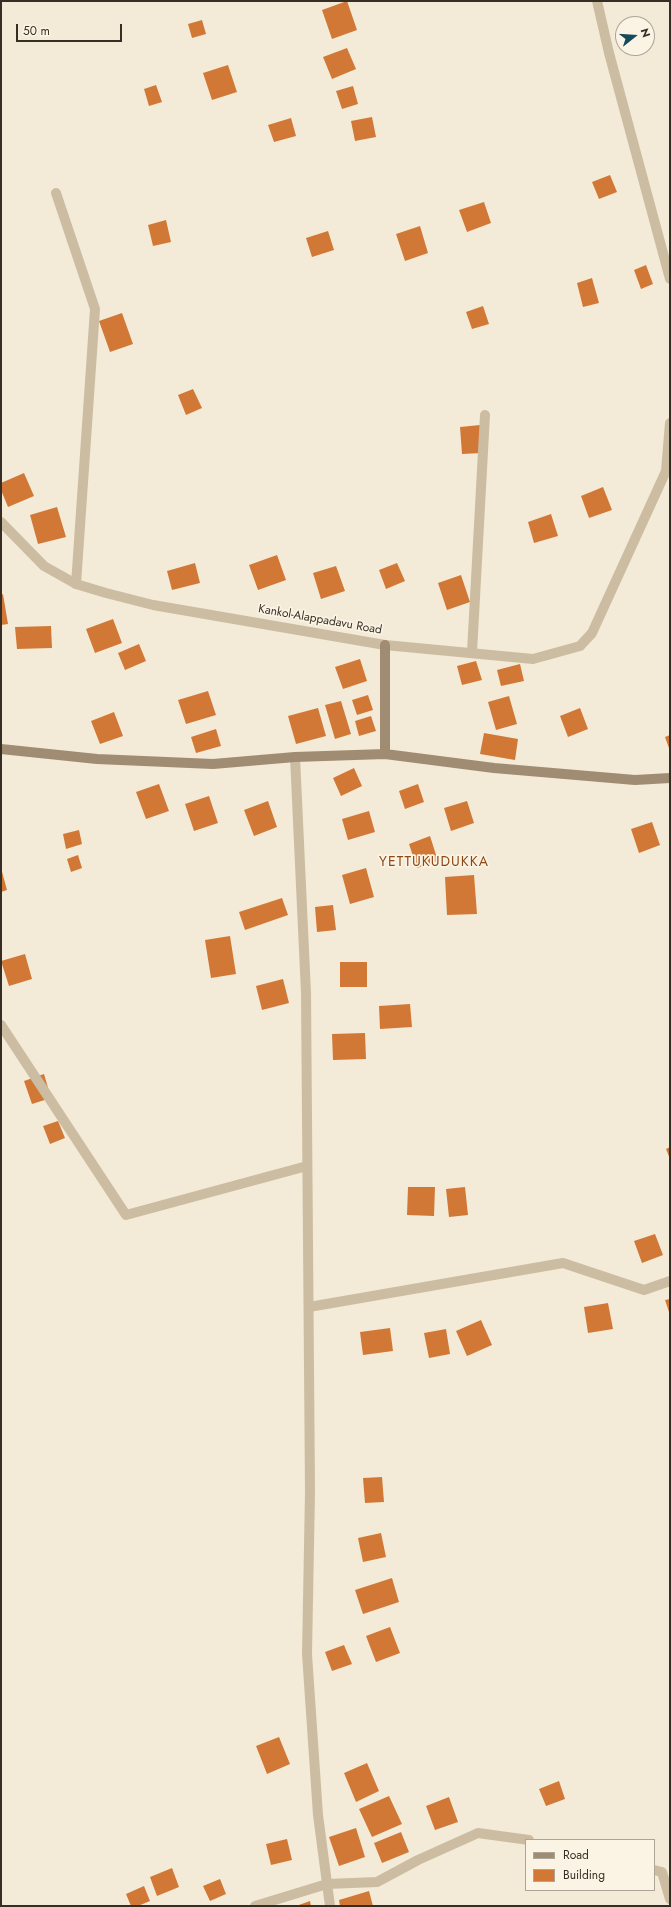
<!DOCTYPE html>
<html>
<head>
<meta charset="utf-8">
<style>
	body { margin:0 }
	#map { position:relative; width:671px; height:1907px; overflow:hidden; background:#f3ebd7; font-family:Jost,sans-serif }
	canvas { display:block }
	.frame { position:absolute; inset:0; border:2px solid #362e25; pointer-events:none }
	.legend { position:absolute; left:525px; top:1839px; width:130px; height:52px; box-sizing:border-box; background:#fbf4e4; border:1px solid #aca598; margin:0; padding:5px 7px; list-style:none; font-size:12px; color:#362e25 }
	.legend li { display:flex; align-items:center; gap:8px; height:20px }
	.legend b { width:20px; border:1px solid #aca598 }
	.north { position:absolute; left:615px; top:16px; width:40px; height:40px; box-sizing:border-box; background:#fbf4e4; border:1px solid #aca598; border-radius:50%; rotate:73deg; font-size:11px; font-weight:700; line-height:16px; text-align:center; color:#362e25 }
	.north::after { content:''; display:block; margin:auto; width:14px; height:18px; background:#174b5c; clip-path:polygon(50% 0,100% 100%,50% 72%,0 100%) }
	.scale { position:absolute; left:16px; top:24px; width:106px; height:18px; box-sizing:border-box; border:2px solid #362e25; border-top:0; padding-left:5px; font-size:12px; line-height:14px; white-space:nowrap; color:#362e25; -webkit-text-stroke:3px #fbf4e4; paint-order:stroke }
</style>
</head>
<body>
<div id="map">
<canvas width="671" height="1907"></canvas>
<div class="frame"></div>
<ul class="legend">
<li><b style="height:5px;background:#a08c73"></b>Road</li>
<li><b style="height:11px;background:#d27836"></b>Building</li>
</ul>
<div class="north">N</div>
<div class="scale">50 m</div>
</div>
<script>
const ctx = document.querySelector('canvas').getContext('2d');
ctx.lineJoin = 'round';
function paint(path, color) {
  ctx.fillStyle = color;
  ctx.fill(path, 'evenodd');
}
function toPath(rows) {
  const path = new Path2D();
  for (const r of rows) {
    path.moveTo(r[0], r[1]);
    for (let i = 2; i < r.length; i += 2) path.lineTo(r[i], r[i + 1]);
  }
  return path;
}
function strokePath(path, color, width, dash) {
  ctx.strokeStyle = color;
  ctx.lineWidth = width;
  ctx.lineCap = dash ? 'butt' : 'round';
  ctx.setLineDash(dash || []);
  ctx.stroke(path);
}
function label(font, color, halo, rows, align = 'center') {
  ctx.font = font + ' Jost,sans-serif';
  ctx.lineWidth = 3.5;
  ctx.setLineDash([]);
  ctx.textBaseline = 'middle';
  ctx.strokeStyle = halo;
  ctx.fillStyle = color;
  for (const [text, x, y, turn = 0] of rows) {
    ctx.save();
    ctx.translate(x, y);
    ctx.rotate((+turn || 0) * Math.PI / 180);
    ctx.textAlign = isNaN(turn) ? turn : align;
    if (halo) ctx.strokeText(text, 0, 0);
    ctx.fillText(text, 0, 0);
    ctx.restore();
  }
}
const building = toPath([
	[347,1,357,30,332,39,322,10],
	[202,20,206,34,192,38,188,24],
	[347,48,356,69,332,79,323,57],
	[228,65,237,92,212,100,203,73],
	[156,85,162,102,149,106,144,89],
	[353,86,358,104,342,109,336,91],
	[372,117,376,137,355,141,351,121],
	[291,118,296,136,274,142,268,125],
	[610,175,617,192,599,199,592,182],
	[484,202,491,223,467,232,459,210],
	[166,220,171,242,153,246,148,225],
	[420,226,428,253,405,261,396,234],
	[328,231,334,250,312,257,306,238],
	[646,265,653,284,641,289,634,270],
	[592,278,599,303,583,307,577,283],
	[483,306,489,324,472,329,466,312],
	[122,313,133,344,110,352,99,321],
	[193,389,202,408,186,415,178,395],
	[480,425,482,453,462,454,460,427],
	[24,473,34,496,8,507,1,490,1,483],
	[603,487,612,510,589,518,581,496],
	[57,507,66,537,38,544,30,515],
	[551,514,558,536,534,543,528,522],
	[277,555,286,580,258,590,249,565],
	[195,563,200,583,172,590,167,571],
	[397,563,405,581,386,589,379,570],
	[336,566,345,591,321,599,313,573],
	[461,575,470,602,447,610,438,583],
	[3,594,8,624,1,625,1,595],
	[113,619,122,643,95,653,86,629],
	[51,626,52,648,17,649,15,627],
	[139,644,146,661,125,670,118,653],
	[360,659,367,681,343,689,335,667],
	[476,661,482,680,462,685,457,666],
	[520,664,524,681,501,686,497,670],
	[208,691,216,715,186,724,178,700],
	[368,695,373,710,357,715,352,700],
	[509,696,517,724,496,730,488,702],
	[341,701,351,734,335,739,325,705],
	[318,708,326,736,296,744,288,716],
	[580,708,588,729,568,737,560,716],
	[114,712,123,736,100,744,91,721],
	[371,716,376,731,359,736,355,721],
	[216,729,221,746,196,753,191,737],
	[484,733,518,739,515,760,480,754],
	[670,735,670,751,665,737],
	[354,768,362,786,341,796,333,778],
	[159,784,169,811,146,819,136,792],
	[418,784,424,802,405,809,399,791],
	[209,796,218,823,194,831,185,804],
	[268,801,277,827,254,836,244,810],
	[467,801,474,823,451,831,444,808],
	[369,811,375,832,348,840,342,819],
	[652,822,660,845,639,853,631,829],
	[79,830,82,844,66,849,63,834],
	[430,836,438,861,417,868,409,844],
	[78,855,82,868,71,872,67,859],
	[1,868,7,890,1,892],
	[366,868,374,897,350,904,342,875],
	[474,875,477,914,447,915,445,877],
	[282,898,288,915,245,930,239,912],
	[333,905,336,930,317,932,315,907],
	[230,936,236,974,211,978,205,940],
	[25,954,32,979,9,986,1,961],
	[340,962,367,962,367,987,340,987],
	[283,979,289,1003,262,1010,256,986],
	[410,1004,412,1027,380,1029,379,1006],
	[365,1033,366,1059,333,1060,332,1034],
	[44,1074,51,1098,32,1104,24,1081],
	[58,1121,65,1138,50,1144,43,1126],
	[670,1147,670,1159,666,1149],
	[408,1187,435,1187,434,1216,407,1215],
	[465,1187,468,1215,449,1217,446,1189],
	[655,1234,663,1255,642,1263,634,1241],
	[670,1299,670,1315,665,1300],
	[608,1303,613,1329,588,1333,584,1307],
	[481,1320,492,1345,467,1356,456,1331],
	[390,1328,393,1351,363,1355,360,1332],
	[446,1329,450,1354,429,1358,424,1333],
	[382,1477,384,1502,365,1503,363,1478],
	[381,1533,386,1557,363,1562,358,1538],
	[392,1578,399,1602,363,1614,355,1590],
	[390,1627,400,1653,376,1662,366,1636],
	[344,1645,352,1664,332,1671,325,1652],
	[279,1737,290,1764,267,1774,256,1746],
	[367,1763,379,1791,356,1802,344,1773],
	[559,1781,565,1799,546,1806,539,1789],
	[389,1796,402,1824,372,1837,359,1809],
	[449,1797,458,1822,435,1830,426,1806],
	[356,1828,365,1857,339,1866,329,1837],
	[401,1832,409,1852,382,1863,374,1843],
	[287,1839,292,1860,271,1865,266,1844],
	[172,1868,179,1887,157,1896,150,1877],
	[220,1879,226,1894,210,1901,203,1886],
	[144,1886,150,1901,138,1906,131,1906,126,1894],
	[369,1891,373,1906,340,1906,339,1900],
	[310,1901,311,1906,296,1906]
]);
const minor = toPath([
	[56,193,95,309,76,584],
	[472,652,485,415],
	[1,1025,126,1215,307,1166],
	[309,1307,563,1263,644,1290,670,1281],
	[654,1870,662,1872,670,1899],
	[255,1906,327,1884,377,1882,418,1860,478,1833,529,1840]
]);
const tertiary = toPath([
	[597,1,609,53,670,279],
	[1,522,44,566,76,584,106,593,153,605,385,645,533,659,580,646,592,633,666,471,670,423],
	[295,757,306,993,310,1492,307,1654,318,1815,330,1906]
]);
const secondary = toPath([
	[1,749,97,759,213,764,295,757,385,754,494,768,635,780,670,778],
	[385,754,385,645]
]);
const streetNames = [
	["Kankol-Alappadavu Road",320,620,10]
];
const quarterNames = [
	["YETTUKUDUKKA",434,863]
];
paint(building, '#d27836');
strokePath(minor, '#ccbda2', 10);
strokePath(tertiary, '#ccbda2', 10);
strokePath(secondary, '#a08c73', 10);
label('12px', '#362e25', '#fbf4e4', streetNames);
ctx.letterSpacing = '1px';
label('14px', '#8d4816', '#fbf4e4', quarterNames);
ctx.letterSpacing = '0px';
</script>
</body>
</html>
